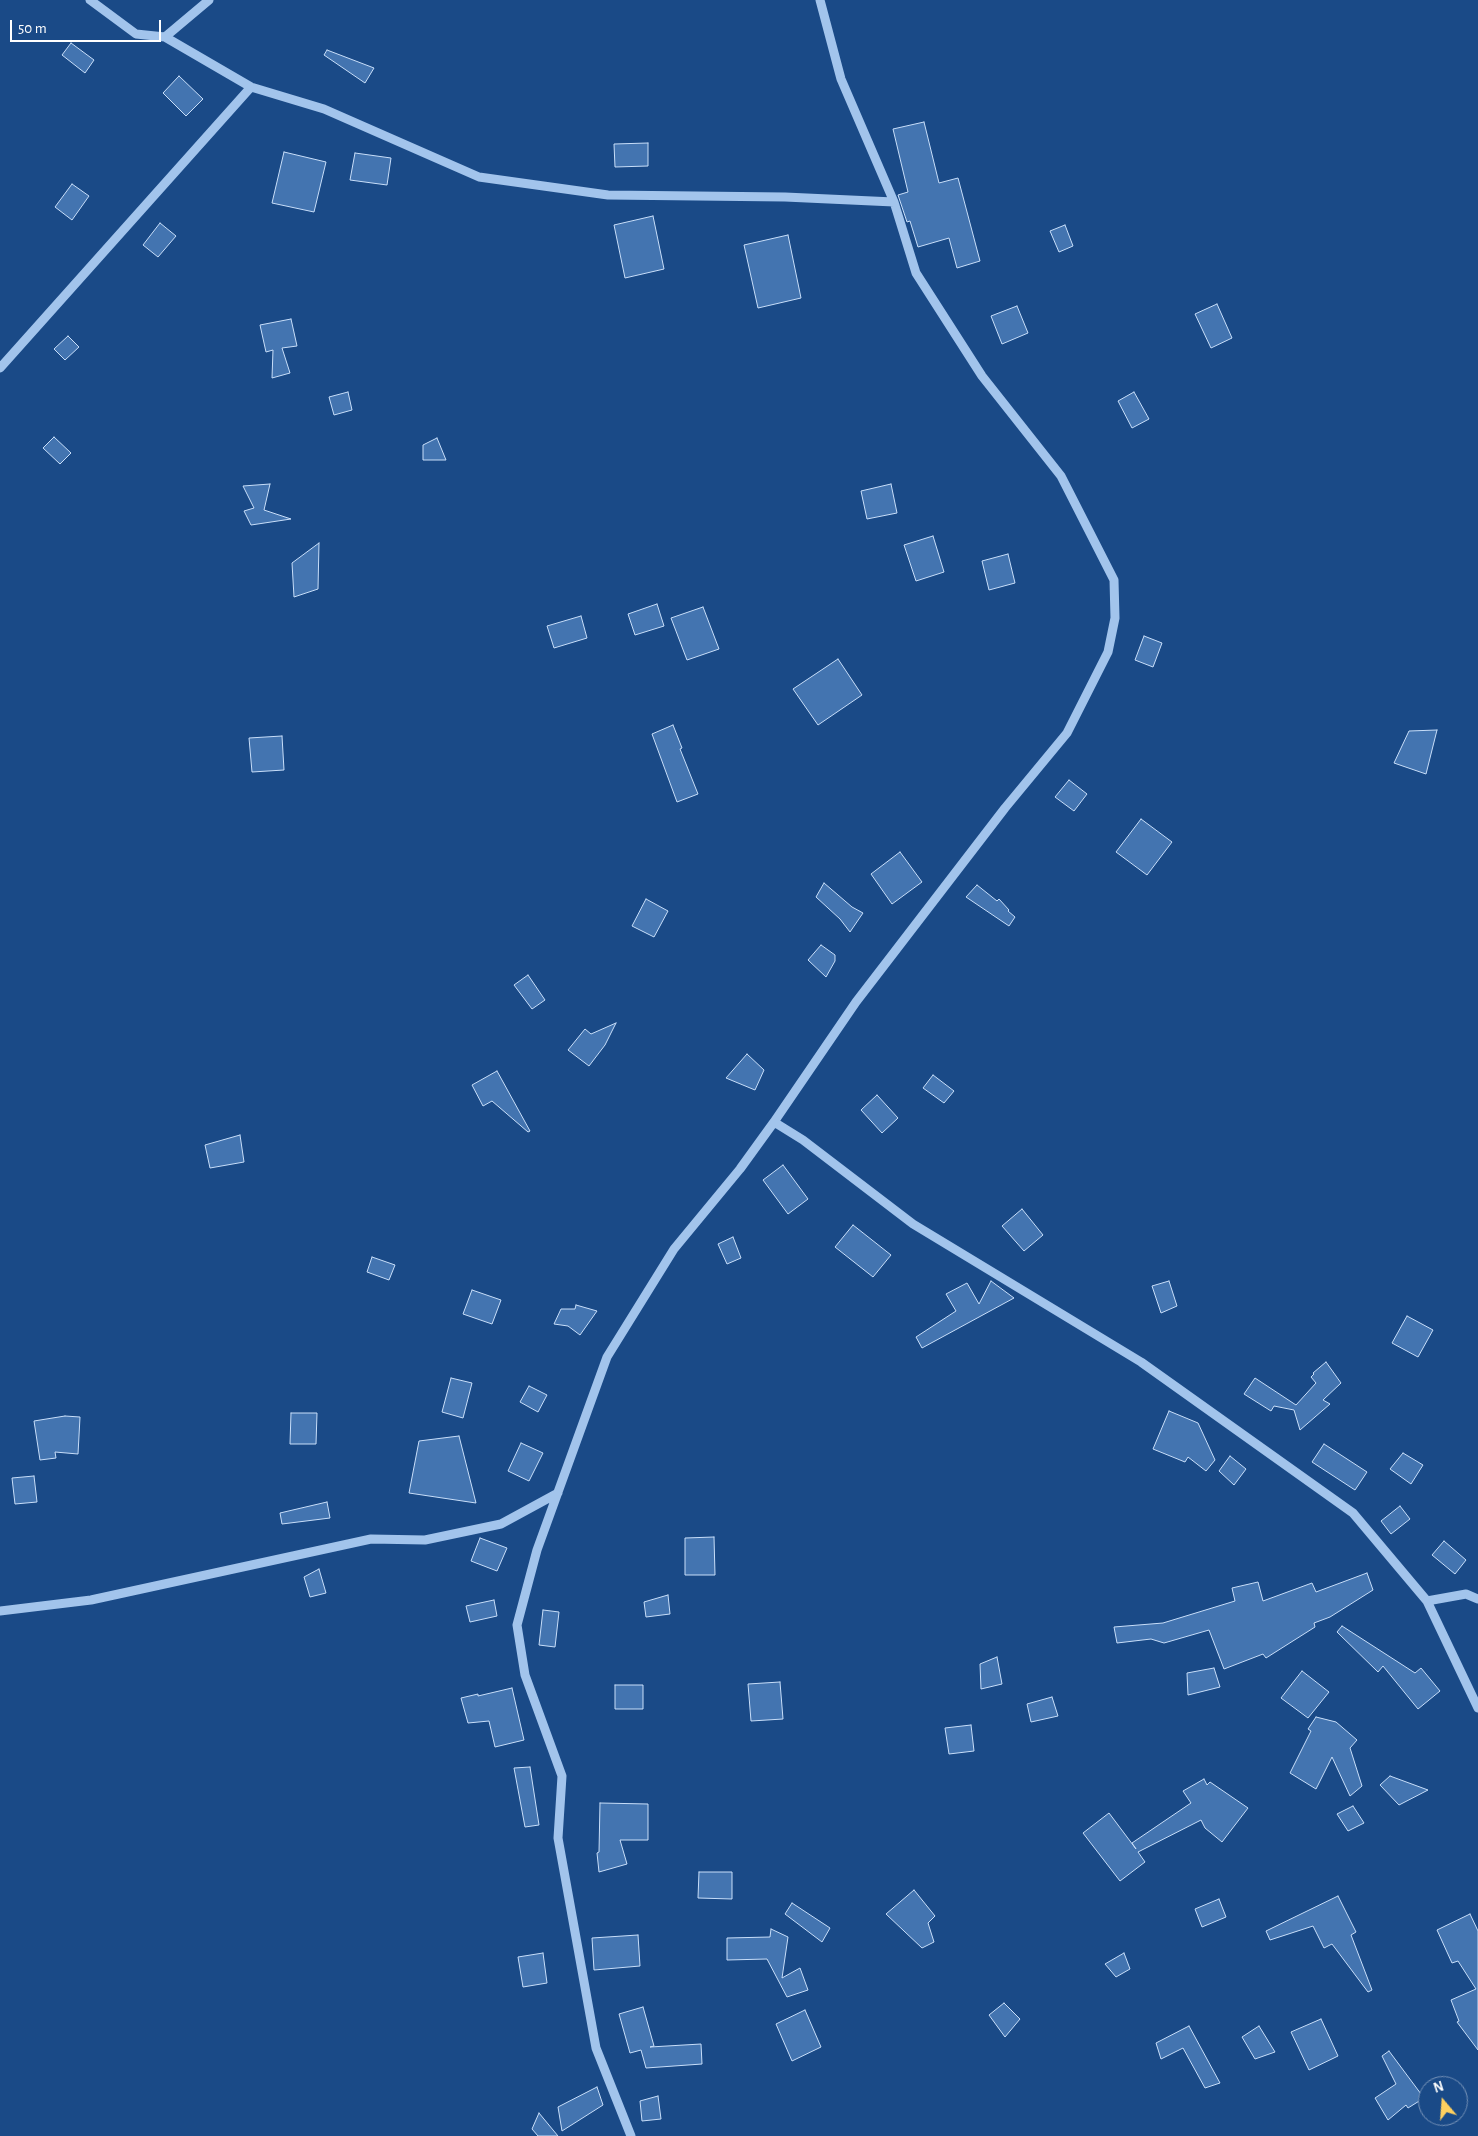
<!DOCTYPE html>
<html>
<head>
<meta charset="utf-8">
<style>
	body { margin:0 }
	#map { position:relative; width:1478px; height:2136px; overflow:hidden; background:#1a4a87; font-family:"Alegreya Sans",sans-serif }
	canvas { display:block }
	.north { position:absolute; left:1418px; top:2076px; width:50px; height:50px; box-sizing:border-box; background:#1a4a87; border:1px solid #7692b7; border-radius:50%; rotate:342deg; font-size:14px; font-weight:700; line-height:20px; text-align:center; color:#fff }
	.north::after { content:''; display:block; margin:auto; width:18px; height:22px; background:#fed05f; clip-path:polygon(50% 0,100% 100%,50% 72%,0 100%) }
	.scale { position:absolute; left:10px; top:20px; width:151px; height:22px; box-sizing:border-box; border:2px solid #fff; border-top:0; padding-left:6px; font-size:15px; line-height:18px; white-space:nowrap; color:#fff; -webkit-text-stroke:4px #1a4a87; paint-order:stroke }
</style>
</head>
<body>
<div id="map">
<canvas width="1478" height="2136"></canvas>
<div class="north">N</div>
<div class="scale">50 m</div>
</div>
<script>
const ctx = document.querySelector('canvas').getContext('2d');
ctx.lineJoin = 'round';
function paint(path, color) {
  ctx.fillStyle = color;
  ctx.fill(path, 'evenodd');
}
function toPath(rows) {
  const path = new Path2D();
  for (const r of rows) {
    path.moveTo(r[0], r[1]);
    for (let i = 2; i < r.length; i += 2) path.lineTo(r[i], r[i + 1]);
  }
  return path;
}
function strokePath(path, color, width, dash) {
  ctx.strokeStyle = color;
  ctx.lineWidth = width;
  ctx.lineCap = dash ? 'butt' : 'round';
  ctx.setLineDash(dash || []);
  ctx.stroke(path);
}
const building = toPath([
	[71,43,94,60,85,73,62,55,71,43],
	[327,50,374,68,365,83,324,55,327,50],
	[179,76,203,99,186,116,163,93,179,76],
	[924,122,939,183,958,178,980,261,957,268,949,238,918,247,910,221,907,222,898,195,908,192,893,129,924,122],
	[648,143,648,166,615,167,614,144,648,143],
	[284,152,326,162,314,212,272,203,284,152],
	[355,153,391,158,387,185,350,180,355,153],
	[72,184,89,196,72,220,55,207,72,184],
	[653,216,664,269,625,278,614,225,653,216],
	[160,223,176,236,158,257,143,245,160,223],
	[1065,225,1073,246,1059,252,1050,231,1065,225],
	[788,235,801,298,758,308,744,245,788,235],
	[1217,304,1232,338,1211,348,1195,314,1217,304],
	[1017,306,1028,333,1002,344,991,316,1017,306],
	[291,319,297,346,282,348,290,373,272,378,273,350,266,352,260,325,291,319],
	[68,336,79,347,65,360,54,349,68,336],
	[348,392,352,410,334,415,329,397,348,392],
	[1134,392,1149,419,1132,428,1118,401,1134,392],
	[54,437,71,453,60,464,43,448,54,437],
	[437,438,446,460,423,460,423,445,437,438],
	[270,484,264,510,291,519,251,525,244,511,254,508,243,486,270,484],
	[891,484,897,513,867,519,861,491,891,484],
	[933,536,944,572,916,581,904,545,933,536],
	[319,543,318,589,294,597,292,563,319,543],
	[1008,554,1015,583,989,590,982,561,1008,554],
	[657,604,664,626,635,635,628,614,657,604],
	[703,607,719,649,687,660,671,618,703,607],
	[581,616,587,638,554,648,547,626,581,616],
	[1144,636,1162,643,1153,667,1135,660,1144,636],
	[838,659,862,695,818,725,793,689,838,659],
	[673,725,682,748,680,749,698,794,677,802,652,734,673,725],
	[1437,730,1426,774,1394,763,1409,731,1437,730],
	[282,736,284,770,252,772,249,738,282,736],
	[1069,780,1087,794,1074,811,1055,797,1069,780],
	[1141,819,1172,842,1147,875,1116,852,1141,819],
	[900,852,922,882,892,904,871,874,900,852],
	[824,883,852,907,863,913,850,932,840,919,816,897,824,883],
	[977,885,997,901,999,899,1009,910,1008,911,1015,917,1009,926,966,897,977,885],
	[646,899,668,911,654,937,632,926,646,899],
	[821,945,835,955,835,961,826,977,808,960,821,945],
	[528,975,545,1000,532,1009,514,985,528,975],
	[616,1023,605,1045,589,1066,568,1050,585,1029,591,1034,616,1023],
	[747,1054,764,1070,755,1090,726,1078,747,1054],
	[497,1071,530,1131,528,1132,492,1101,483,1106,472,1085,497,1071],
	[933,1075,954,1091,944,1103,923,1088,933,1075],
	[877,1095,898,1118,882,1133,861,1110,877,1095],
	[240,1135,244,1162,210,1168,205,1145,240,1135],
	[783,1165,808,1199,788,1214,763,1180,783,1165],
	[1022,1209,1043,1235,1024,1251,1002,1226,1022,1209],
	[853,1225,891,1255,873,1277,835,1247,853,1225],
	[733,1237,741,1258,727,1264,718,1244,733,1237],
	[372,1257,395,1265,389,1280,367,1272,372,1257],
	[991,1281,1014,1298,922,1348,916,1337,956,1311,946,1294,967,1283,979,1304,991,1281],
	[1169,1281,1177,1306,1161,1313,1152,1286,1169,1281],
	[472,1290,501,1300,492,1324,463,1314,472,1290],
	[576,1305,597,1311,580,1335,568,1326,554,1324,561,1309,575,1309,576,1305],
	[1407,1316,1433,1330,1418,1357,1392,1343,1407,1316],
	[1326,1362,1341,1383,1323,1400,1330,1404,1300,1430,1294,1410,1274,1406,1271,1411,1244,1394,1255,1378,1296,1405,1316,1383,1311,1377,1314,1374,1313,1373,1326,1362],
	[451,1378,472,1383,463,1418,442,1412,451,1378],
	[529,1386,547,1395,538,1412,520,1402,529,1386],
	[1169,1411,1198,1423,1215,1460,1206,1471,1188,1457,1185,1462,1153,1449,1169,1411],
	[291,1413,317,1413,316,1444,290,1444,291,1413],
	[65,1416,80,1417,78,1454,55,1452,56,1458,40,1460,34,1421,65,1416],
	[459,1436,476,1503,409,1493,419,1441,459,1436],
	[521,1443,543,1453,529,1481,508,1471,521,1443],
	[1324,1444,1367,1472,1355,1490,1312,1462,1324,1444],
	[1403,1453,1423,1465,1411,1484,1390,1469,1403,1453],
	[1230,1456,1246,1469,1234,1485,1219,1471,1230,1456],
	[34,1476,37,1502,15,1504,12,1478,34,1476],
	[327,1502,330,1518,282,1524,280,1513,327,1502],
	[1400,1506,1410,1519,1391,1534,1381,1521,1400,1506],
	[714,1537,715,1575,685,1575,685,1538,714,1537],
	[480,1538,507,1548,497,1571,471,1561,480,1538],
	[1444,1541,1466,1560,1455,1574,1432,1555,1444,1541],
	[319,1569,326,1593,310,1597,304,1577,319,1569],
	[1367,1573,1373,1590,1330,1617,1314,1623,1315,1627,1266,1658,1263,1654,1224,1669,1209,1630,1164,1643,1151,1639,1117,1643,1114,1627,1163,1623,1235,1601,1232,1588,1258,1582,1263,1601,1312,1583,1316,1592,1367,1573],
	[668,1595,670,1614,646,1617,644,1602,668,1595],
	[494,1600,497,1616,470,1622,466,1606,494,1600],
	[543,1610,559,1612,555,1647,539,1645,543,1610],
	[1342,1626,1415,1673,1421,1668,1440,1691,1418,1709,1383,1666,1378,1672,1337,1632,1342,1626],
	[997,1657,1002,1684,981,1689,980,1664,997,1657],
	[1214,1668,1220,1687,1188,1695,1187,1673,1214,1668],
	[1302,1671,1329,1692,1308,1718,1281,1698,1302,1671],
	[780,1682,783,1719,751,1721,748,1684,780,1682],
	[615,1685,643,1685,643,1709,615,1709,615,1685],
	[512,1688,524,1740,495,1747,489,1721,468,1723,461,1698,478,1694,478,1696,512,1688],
	[1052,1697,1058,1716,1031,1722,1027,1704,1052,1697],
	[1316,1717,1336,1722,1357,1740,1350,1748,1362,1786,1350,1796,1332,1757,1316,1789,1290,1773,1311,1731,1308,1729,1316,1717],
	[971,1725,974,1751,949,1754,945,1728,971,1725],
	[530,1767,539,1825,525,1827,514,1768,530,1767],
	[1390,1776,1428,1790,1399,1805,1380,1785,1390,1776],
	[1204,1779,1207,1785,1210,1782,1248,1808,1222,1842,1205,1828,1201,1820,1138,1852,1145,1862,1120,1881,1083,1833,1109,1813,1136,1849,1132,1843,1191,1803,1183,1791,1204,1779],
	[600,1803,648,1804,648,1840,620,1840,627,1864,599,1872,597,1853,599,1852,600,1803],
	[1353,1806,1364,1823,1348,1831,1337,1814,1353,1806],
	[699,1872,732,1872,732,1899,698,1898,699,1872],
	[914,1890,935,1916,928,1923,934,1942,922,1948,886,1914,914,1890],
	[1338,1896,1356,1932,1351,1935,1372,1990,1368,1992,1332,1944,1324,1948,1313,1926,1270,1940,1266,1931,1338,1896],
	[1219,1899,1226,1917,1202,1927,1195,1909,1219,1899],
	[792,1903,830,1928,822,1942,785,1914,792,1903],
	[1470,1914,1478,1931,1478,2050,1457,2022,1459,2021,1451,2000,1476,1989,1458,1961,1452,1963,1437,1930,1470,1914],
	[771,1929,788,1937,782,1978,800,1968,808,1990,787,1997,767,1959,727,1960,727,1938,770,1937,771,1929],
	[638,1935,640,1966,594,1970,592,1938,638,1935],
	[543,1953,547,1983,523,1987,518,1957,543,1953],
	[1124,1953,1130,1969,1116,1977,1105,1964,1124,1953],
	[1004,2003,1020,2019,1005,2037,989,2015,1004,2003],
	[643,2007,654,2046,650,2047,701,2044,702,2064,646,2068,641,2050,630,2053,619,2014,643,2007],
	[805,2010,821,2047,792,2061,776,2024,805,2010],
	[1321,2019,1338,2056,1309,2070,1291,2032,1321,2019],
	[1189,2026,1220,2083,1205,2088,1183,2048,1161,2059,1156,2043,1189,2026],
	[1259,2026,1275,2052,1255,2059,1242,2037,1259,2026],
	[1389,2051,1424,2098,1408,2108,1406,2105,1388,2120,1375,2098,1396,2084,1382,2056,1389,2051],
	[597,2087,603,2105,562,2131,558,2107,597,2087],
	[658,2096,661,2119,642,2121,640,2101,658,2096],
	[539,2113,558,2136,538,2136,532,2129,539,2113]
]);
const minor = toPath([
	[90,0,136,34,165,37,251,87,324,109,479,177,608,195,785,197,894,202,916,273,982,376,1061,476,1114,580,1115,618,1108,652,1067,733,1005,808,856,1002,774,1122,803,1140,913,1224,1141,1362,1353,1513,1427,1601,1478,1708],
	[820,0,841,79,894,202],
	[165,37,209,0],
	[0,368,251,87],
	[1427,1601,1466,1594,1478,1599],
	[0,1611,91,1600,371,1539,425,1540,501,1524,558,1493],
	[631,2136,596,2048,558,1838,562,1776,525,1675,517,1625,537,1550,607,1357,674,1249,740,1169,774,1122]
]);
paint(building, '#4374b0');
strokePath(building, '#c8def9', 1);
strokePath(minor, '#a2c4ec', 9);
</script>
</body>
</html>
